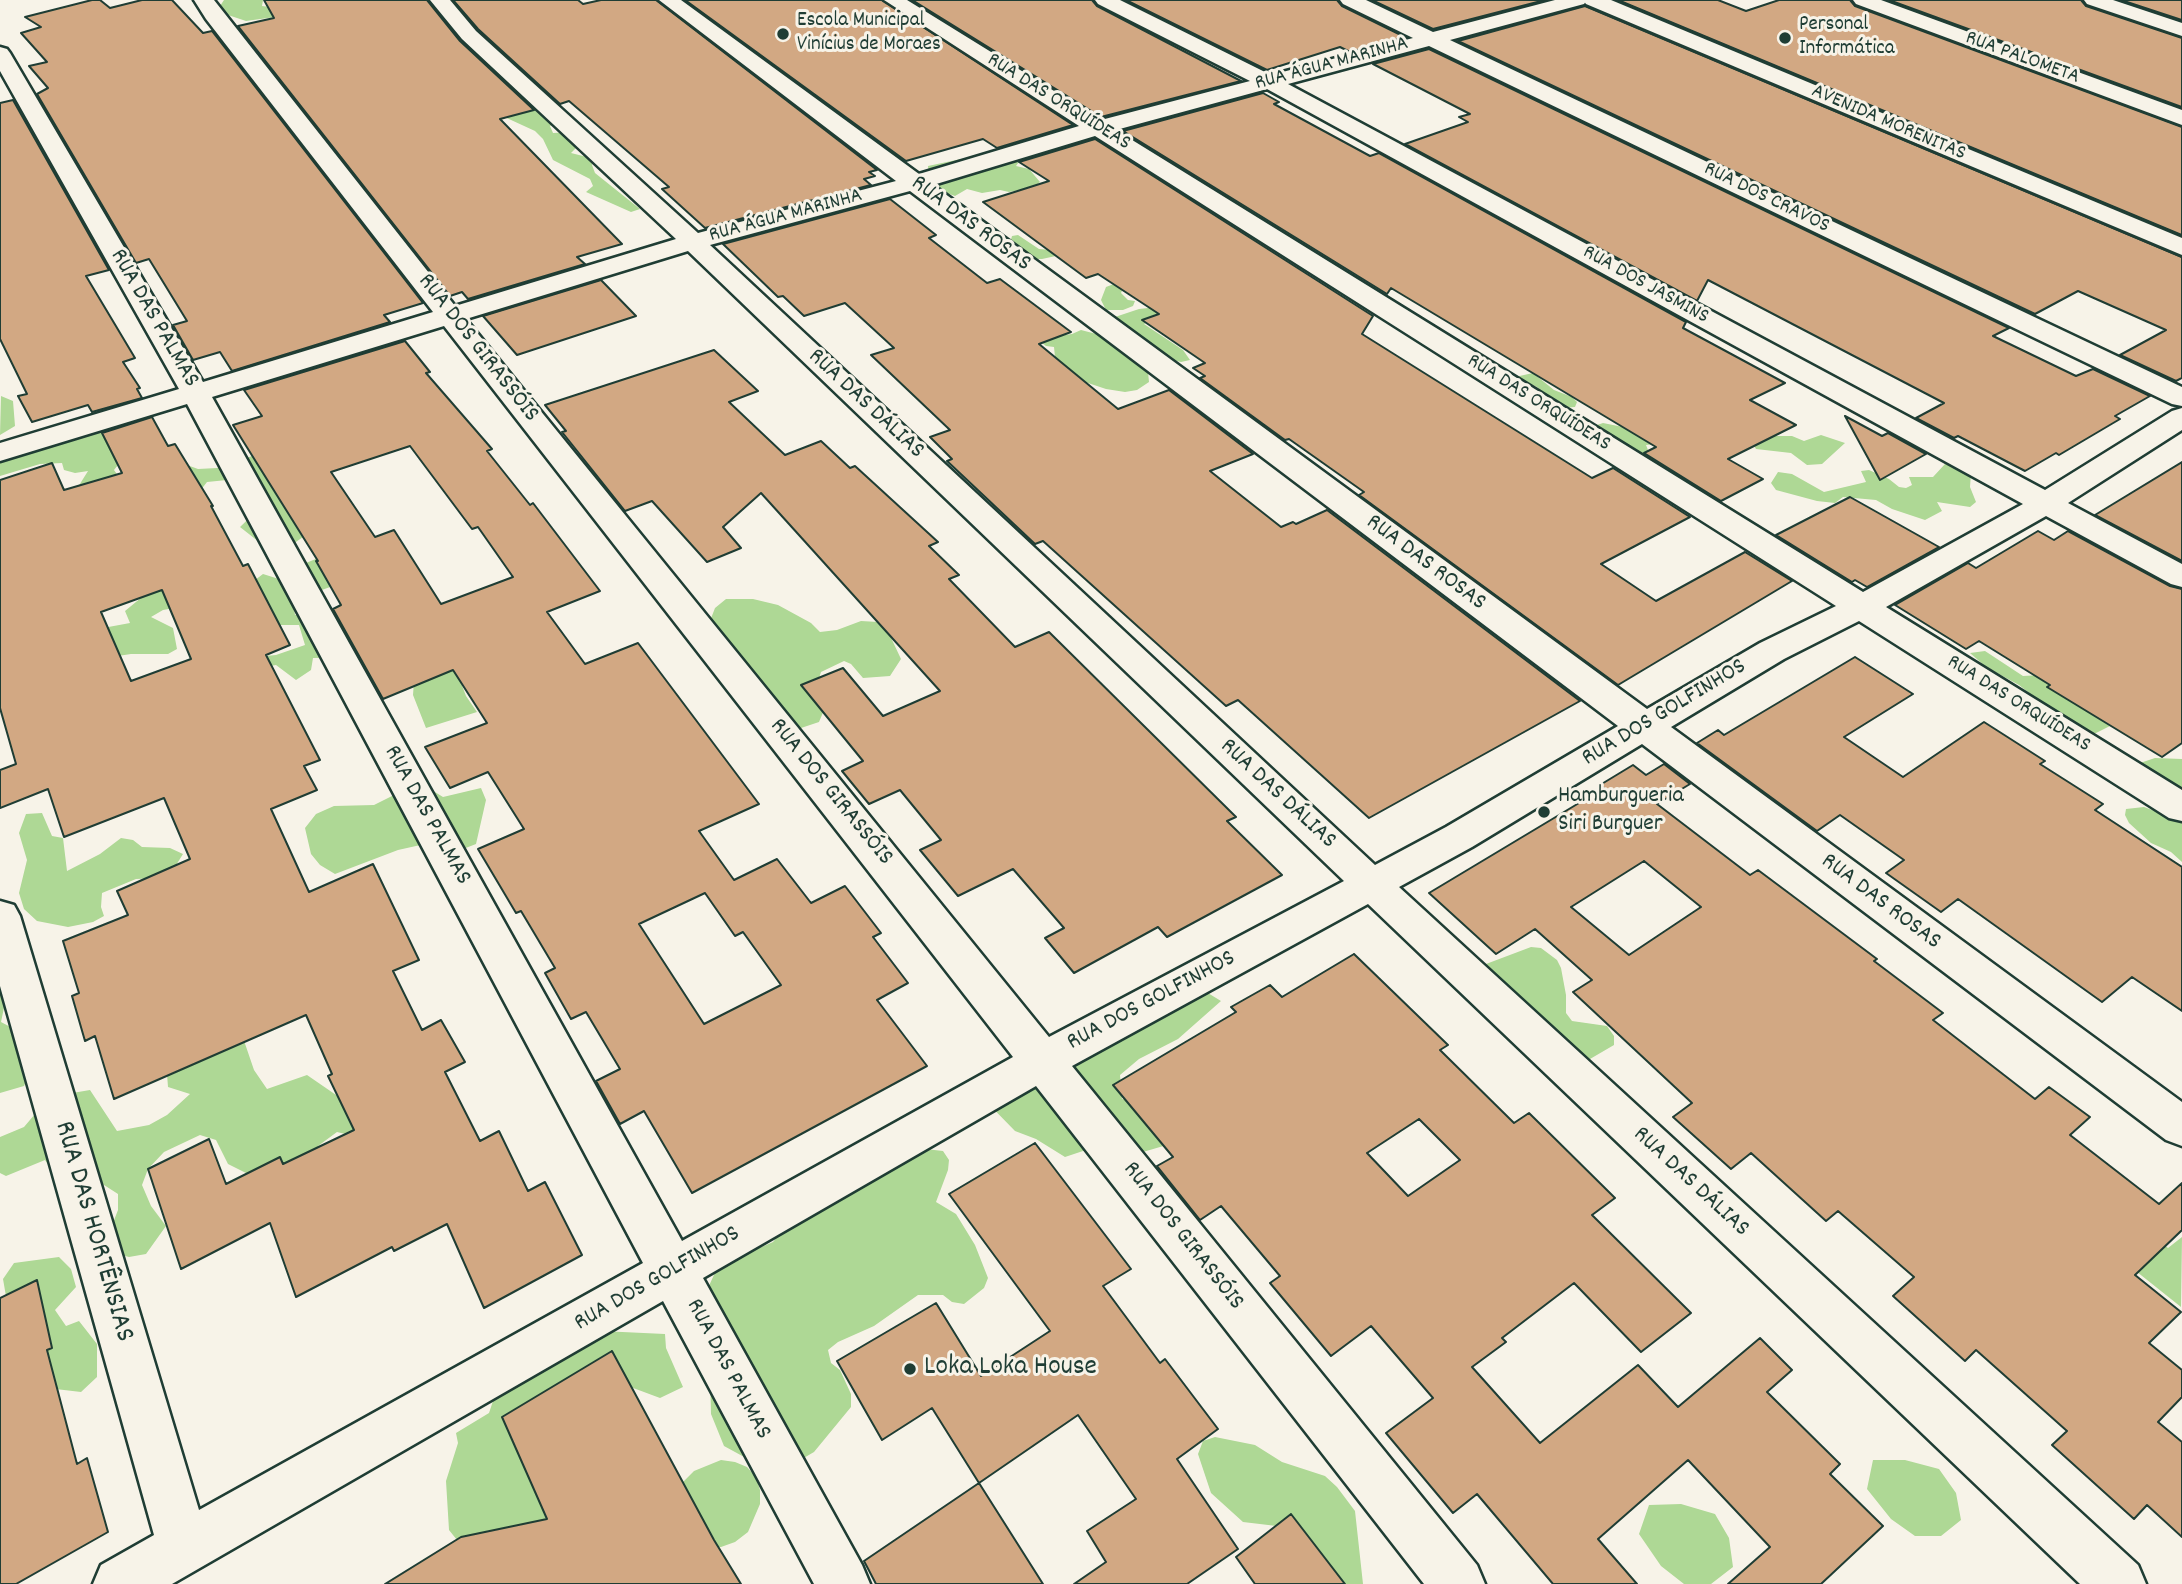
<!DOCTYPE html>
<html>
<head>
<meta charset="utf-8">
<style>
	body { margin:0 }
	canvas { display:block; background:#f7f3e8 }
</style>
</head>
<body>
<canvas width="2182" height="1584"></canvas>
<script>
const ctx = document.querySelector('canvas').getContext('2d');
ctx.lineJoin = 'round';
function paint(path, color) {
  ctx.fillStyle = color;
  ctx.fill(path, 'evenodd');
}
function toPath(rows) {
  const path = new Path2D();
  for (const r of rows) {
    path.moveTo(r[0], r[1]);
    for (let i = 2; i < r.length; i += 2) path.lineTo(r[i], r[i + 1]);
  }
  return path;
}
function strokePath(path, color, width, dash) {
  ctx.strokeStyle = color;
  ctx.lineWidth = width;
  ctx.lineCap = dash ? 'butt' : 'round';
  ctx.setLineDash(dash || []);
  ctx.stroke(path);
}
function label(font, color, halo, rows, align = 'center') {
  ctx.font = font + ' Dekko,sans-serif';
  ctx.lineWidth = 6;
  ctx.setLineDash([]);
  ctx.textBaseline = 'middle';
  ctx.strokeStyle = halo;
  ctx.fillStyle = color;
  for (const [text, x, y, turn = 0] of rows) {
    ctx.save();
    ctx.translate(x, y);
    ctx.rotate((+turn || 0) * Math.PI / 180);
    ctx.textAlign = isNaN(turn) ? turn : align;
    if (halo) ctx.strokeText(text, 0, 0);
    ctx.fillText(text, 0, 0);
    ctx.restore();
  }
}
const green = toPath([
	[224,0,263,0,262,6,311,12,246,21,222,13,220,6],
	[526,102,541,107,556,122,550,126,553,133,575,132,579,145,571,153,595,159,592,165,595,173,640,209,631,212,586,192,593,186,590,179,553,160,543,139,535,131,498,114,515,104],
	[1032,153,1034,157,1021,159,1016,166,1029,169,1040,182,1034,187,1009,192,1000,190,982,193,967,189,955,196,941,191,914,192,929,176,928,166,961,159,1008,162,1012,157],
	[1018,235,1039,249,1074,252,1042,259,1028,259,1010,243,1012,236],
	[1127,279,1121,293,1128,300,1135,301,1133,306,1123,310,1106,310,1101,300,1106,287],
	[1157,307,1164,314,1144,324,1183,350,1190,360,1181,362,1169,359,1114,322,1115,317,1139,309],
	[1081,330,1104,336,1148,372,1149,382,1137,390,1125,392,1106,389,1085,382,1055,357,1054,347,1046,346,1037,339,1072,334],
	[1533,373,1554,390,1572,397,1577,402,1575,407,1561,408,1540,400,1542,393,1537,387,1515,377],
	[1,396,13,401,15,426,0,435],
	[1603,423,1638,430,1657,444,1646,445,1650,455,1716,482,1702,491,1683,488,1630,454,1631,448,1617,438,1588,428],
	[1764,428,1774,436,1792,436,1804,441,1821,435,1845,443,1822,464,1807,465,1791,453,1756,449,1751,440],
	[88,430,116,433,125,456,114,470,119,477,73,495,88,471,75,473,64,470,62,463,40,464,0,476,0,459],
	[261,453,313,530,293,544,268,549,240,527,264,504,230,487,227,480,207,482,200,491,187,465,198,469,217,468],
	[1945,464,1971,473,1970,487,1976,502,1970,507,1937,502,1942,511,1925,520,1892,509,1876,500,1843,497,1835,503,1817,501,1776,490,1771,483,1778,472,1792,474,1824,492,1866,482,1861,471,1869,470,1889,479,1899,487,1906,488,1912,485,1909,477,1933,477],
	[323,556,336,585,293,600,295,615,351,607,372,657,313,658,311,670,296,680,276,665,258,668,245,658,276,655,305,645,299,625,279,625,251,583,263,574,282,580,306,563],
	[165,585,174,608,163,610,151,617,173,628,177,649,168,654,131,654,111,657,103,628,130,623,125,611,142,597,139,592],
	[726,599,753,599,778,605,811,623,820,632,837,630,861,621,878,622,885,625,901,659,890,676,863,678,851,664,844,661,821,672,819,678,827,703,819,722,801,728,793,725,710,621,715,608],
	[1985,651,2023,676,2041,675,2116,723,2096,733,2082,734,2019,685,1986,667,1970,653],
	[456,670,466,696,477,712,426,728,413,695,414,681,417,677],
	[2155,758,2182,759,2182,803,2146,775,2140,763],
	[404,784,430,789,443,797,481,788,486,800,476,844,458,851,425,844,398,850,335,874,320,865,311,854,305,828,316,814,334,806,374,805,392,796],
	[2144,807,2182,821,2182,862,2171,852,2151,843,2129,823,2125,815,2126,809],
	[42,813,52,836,63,838,67,871,100,854,121,838,133,840,142,847,170,848,183,854,173,870,160,878,136,879,102,893,101,907,104,916,93,922,68,927,37,921,24,909,19,893,27,860,19,833,26,814],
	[1531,947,1541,948,1557,960,1561,968,1566,995,1566,1013,1572,1021,1607,1026,1614,1036,1614,1045,1590,1059,1579,1057,1481,970,1486,964],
	[0,968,6,998,1,1022,18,1031,32,1069,24,1086,0,1093],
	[1198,987,1221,1001,1178,1039,1139,1059,1120,1075,1122,1099,1144,1103,1177,1142,1143,1152,1113,1141,1065,1157,1036,1139,1015,1131,974,1089],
	[240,1029,254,1070,267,1089,307,1075,339,1097,375,1141,337,1132,318,1146,315,1167,256,1178,228,1164,216,1140,200,1135,164,1152,148,1169,142,1185,151,1206,166,1226,146,1254,129,1257,110,1252,111,1228,118,1210,118,1194,104,1185,90,1177,53,1172,45,1160,6,1176,0,1173,0,1137,24,1127,35,1114,43,1098,90,1090,117,1131,149,1125,167,1115,190,1094,168,1087,166,1061],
	[908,1147,943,1151,949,1160,948,1170,936,1202,956,1214,975,1245,988,1278,984,1288,964,1304,952,1302,943,1295,918,1295,874,1326,838,1342,828,1350,831,1363,840,1370,851,1394,851,1407,814,1452,802,1459,772,1465,746,1458,724,1446,711,1414,708,1288,718,1266,773,1242,796,1214],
	[2133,1221,2168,1248,2182,1237,2181,1307,2102,1244],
	[59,1257,71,1269,76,1287,55,1310,66,1326,79,1321,97,1344,97,1377,81,1392,47,1388,7,1302,3,1279,14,1263],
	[601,1331,665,1334,666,1348,683,1387,660,1398,593,1373,579,1536,469,1555,449,1530,446,1481,458,1443,456,1433,489,1413,494,1398],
	[1215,1437,1255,1445,1282,1462,1325,1476,1337,1487,1355,1511,1363,1584,1323,1584,1285,1527,1243,1522,1211,1493,1198,1454,1203,1441],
	[721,1460,735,1462,747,1467,756,1477,760,1490,760,1504,748,1532,735,1542,721,1547,706,1549,676,1495,683,1482,694,1471],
	[1873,1460,1905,1460,1939,1469,1956,1493,1961,1520,1941,1536,1915,1536,1891,1519,1867,1489],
	[1681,1504,1715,1514,1729,1538,1733,1567,1711,1584,1684,1584,1661,1566,1639,1534,1649,1505]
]);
const building = toPath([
	[92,0,100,0,110,8,142,0,172,0,203,33,212,31,423,303,384,315,390,322,232,371,220,352,193,360,173,325,187,321,149,259,136,263,37,94,48,88,29,66,47,62,21,33,41,27,25,17,92,0],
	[264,0,427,0,460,41,534,110,500,119,622,244,577,257,585,264,468,299,462,292,450,296,238,26,274,18,264,0],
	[453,0,578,0,583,4,601,0,656,0,877,170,869,172,875,176,864,179,871,185,705,228,662,189,669,187,569,101,560,104,478,29,453,0],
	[685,0,882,0,1073,125,997,148,983,139,906,161,685,0],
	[912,0,1092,0,1097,6,1241,81,1101,117,912,0],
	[1126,0,1337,0,1342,6,1405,37,1350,52,1340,47,1267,70,1126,0],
	[1372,0,1545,0,1433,29,1372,0],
	[1618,0,1718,0,1746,11,1779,0,1850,0,1855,6,2182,127,2182,235,1618,0],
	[1889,0,2081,0,2086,6,2182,38,2182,107,1889,0],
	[2121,0,2182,0,2182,20,2121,0],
	[1585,6,2182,257,2182,378,2176,381,2120,355,2166,330,2078,291,2035,314,1458,41,1585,6],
	[1429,49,2009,328,1993,336,2076,376,2093,369,2150,396,2115,416,2120,419,2059,455,2056,453,2025,471,1958,436,1954,438,1916,418,1944,403,1708,280,1697,301,1405,144,1468,122,1459,117,1470,114,1373,64,1429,49],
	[1263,93,1279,102,1274,104,1370,156,1379,153,1686,322,1683,328,1785,383,1750,400,1796,425,1728,459,1763,479,1721,501,1644,453,1656,447,1391,288,1387,294,1123,131,1263,93],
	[13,100,109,270,86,276,135,358,123,362,140,388,137,389,142,398,92,412,88,405,32,422,18,396,27,394,0,339,0,103,13,100],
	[1095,139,1373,316,1362,334,1592,478,1613,468,1690,517,1601,564,1656,601,1745,552,1792,581,1618,685,1359,495,1364,492,1289,439,1285,440,1200,378,1205,376,1193,368,1205,363,1142,320,1159,314,1098,274,1086,278,983,202,1049,181,1019,162,1095,139],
	[890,199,936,235,929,238,987,283,1000,279,1071,332,1039,344,1118,409,1169,390,1253,454,1210,471,1281,527,1293,522,1296,524,1327,510,1580,701,1369,818,1238,700,1226,706,1043,541,1035,544,947,461,952,459,930,437,950,430,871,355,894,348,845,303,804,316,783,296,778,297,723,244,890,199],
	[601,280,636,316,517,355,483,316,601,280],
	[405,341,430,372,426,373,492,449,487,451,530,505,533,503,600,591,547,612,585,664,638,643,759,804,699,831,734,880,777,859,811,903,845,886,881,933,873,937,908,983,877,1000,927,1066,692,1193,644,1111,620,1124,596,1081,620,1069,586,1012,571,1019,545,973,555,968,521,911,516,913,478,849,524,829,488,772,450,788,425,747,487,723,453,670,383,699,333,609,341,605,316,561,318,561,233,425,262,416,244,390,405,341],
	[410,446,472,529,478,527,513,577,441,604,394,530,375,537,331,472,410,446],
	[705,893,735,936,743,932,781,985,704,1024,639,924,705,893],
	[714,350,758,391,729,402,785,455,821,441,850,468,855,466,938,542,929,546,959,575,949,579,1015,647,1049,632,1236,817,1227,821,1282,875,1167,937,1158,927,1074,973,1045,938,1064,928,1013,869,958,896,920,850,941,840,900,790,869,804,842,771,863,761,801,685,843,668,883,716,940,691,761,493,723,527,741,548,707,562,652,501,625,511,562,432,566,431,545,405,714,350],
	[1845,416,1882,436,1888,433,1926,454,1880,480,1845,416],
	[152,417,168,446,175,444,213,506,211,506,243,566,248,564,290,645,266,655,320,760,304,766,317,790,271,809,309,892,373,864,419,960,393,971,422,1030,441,1020,465,1062,445,1072,480,1141,499,1131,528,1191,545,1182,582,1255,484,1308,447,1224,394,1251,392,1247,296,1297,270,1223,181,1269,148,1169,209,1139,226,1184,280,1157,283,1164,354,1130,328,1076,332,1074,306,1015,114,1099,95,1036,85,1041,72,996,79,993,63,941,128,915,117,891,190,859,164,798,64,837,48,789,0,808,0,770,16,764,0,708,0,480,52,463,64,490,122,473,102,433,152,417],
	[162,590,191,659,131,681,101,612,162,590],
	[2182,462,2182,561,2095,515,2182,462],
	[1850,497,1939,547,1867,587,1855,580,1852,582,1776,535,1850,497],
	[2038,531,2054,540,2068,531,2170,586,2182,589,2182,743,2162,757,2047,687,2050,685,1979,641,1966,649,1895,605,1968,563,1976,568,2038,531],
	[1855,657,1913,694,1844,737,1903,777,1984,722,2045,761,2040,764,2103,804,2095,810,2182,867,2182,1011,2132,977,2102,1002,1958,899,1941,912,1886,873,1904,860,1840,815,1817,831,1697,743,1718,730,1724,735,1855,657],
	[1664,764,1690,784,1657,804,1750,875,1758,870,1877,959,1874,961,1943,1013,1933,1020,2035,1099,2049,1087,2090,1117,2070,1135,2159,1204,2182,1183,2182,1230,2135,1275,2181,1312,2149,1343,2182,1370,2182,1397,2158,1422,2182,1442,2182,1537,2147,1505,2134,1519,2052,1445,2067,1431,1976,1350,1965,1361,1893,1296,1914,1277,1838,1211,1826,1221,1751,1153,1731,1169,1673,1117,1692,1103,1573,992,1592,980,1535,929,1496,954,1429,893,1604,788,1600,785,1633,765,1646,775,1664,764],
	[1644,861,1701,907,1629,955,1571,907,1644,861],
	[1354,954,1448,1045,1440,1050,1514,1123,1529,1113,1615,1198,1592,1215,1691,1313,1641,1352,1574,1283,1502,1338,1506,1342,1472,1367,1540,1443,1638,1365,1678,1407,1760,1338,1792,1370,1767,1392,1840,1464,1830,1474,1883,1526,1821,1584,1728,1584,1770,1547,1688,1460,1598,1539,1637,1584,1553,1584,1477,1494,1453,1513,1386,1433,1433,1398,1371,1326,1331,1356,1270,1283,1280,1276,1221,1206,1200,1220,1157,1166,1173,1157,1113,1085,1236,1012,1231,1007,1270,985,1282,997,1354,954],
	[1419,1119,1460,1160,1408,1196,1367,1153,1419,1119],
	[1035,1143,1131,1269,1103,1286,1160,1363,1165,1359,1218,1429,1177,1459,1238,1549,1187,1584,1074,1584,1106,1562,1087,1531,1136,1499,1078,1415,979,1483,932,1408,882,1440,837,1361,936,1303,981,1376,1050,1331,949,1194,1035,1143],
	[37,1280,52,1348,47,1350,77,1464,87,1458,108,1532,16,1584,0,1584,0,1298,37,1280],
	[612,1351,714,1540,741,1584,385,1584,461,1537,547,1519,502,1417,612,1351],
	[979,1483,1043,1584,876,1584,864,1561,979,1483],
	[1291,1514,1345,1584,1255,1584,1236,1557,1291,1514]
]);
const street = toPath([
	[194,0,214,0,455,306,676,239,462,39,430,0,450,0,476,31,698,233,896,181,659,0,681,0,919,174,1079,126,884,0,907,0,1101,120,1250,81,1098,4,1095,0,1120,0,1271,75,1413,38,1343,4,1340,0,1366,0,1433,32,1555,0,1587,0,1584,4,1450,40,2182,387,2182,406,2172,404,1429,46,1288,84,2045,490,2172,411,2182,408,2182,430,2068,503,2182,564,2182,587,2171,584,2046,516,1886,607,2182,790,2182,821,2169,818,1859,621,1784,659,1671,727,2182,1102,2182,1146,2166,1140,1642,744,1472,847,1399,887,2138,1565,2146,1584,2080,1584,1368,904,1072,1066,1477,1565,1485,1584,1424,1584,1036,1086,703,1278,862,1565,870,1584,814,1584,663,1301,172,1584,93,1584,101,1565,154,1535,0,986,0,901,14,905,20,916,199,1510,643,1263,187,404,0,461,0,443,179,389,0,71,0,47,7,49,10,53,203,382,433,312,206,19,194,0],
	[1267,89,2023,504,1863,592,1116,130,1267,89],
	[1095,136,1836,606,1760,643,1647,709,933,185,1095,136],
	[910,191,1618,726,1446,827,1375,865,710,245,910,191],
	[688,251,1344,881,1049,1037,466,319,688,251],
	[444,326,1013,1057,682,1241,212,397,444,326],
	[1853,0,1881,0,2182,110,2182,125,1856,4,1853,0],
	[2084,0,2113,0,2182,23,2182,36,2087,4,2084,0]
]);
const secondary = toPath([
	[1583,0,1611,0,2182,238,2182,255,1586,4,1583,0]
]);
const markers = [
	[783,34,7,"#1f3d34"],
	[1785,38,7,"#1f3d34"],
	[1544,812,7,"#1f3d34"],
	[910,1369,7,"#1f3d34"]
];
const farPoinames = [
	["Escola Municipal",797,22],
	["Vinícius de Moraes",797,46],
	["Personal",1799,26],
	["Informática",1799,50]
];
const farStreetnames = [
	["RUA PALOMETA",2022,59,20],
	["RUA ÁGUA MARINHA",1332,65,-15],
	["RUA DAS ORQUÍDEAS",1058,103,32],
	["AVENIDA MORENITAS",1888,124,23],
	["RUA DOS CRAVOS",1766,199,26],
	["RUA ÁGUA MARINHA",786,217,-15],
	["RUA DOS JASMINS",1645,286,29],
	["RUA DAS ORQUÍDEAS",1538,404,32],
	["RUA DAS ORQUÍDEAS",2018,705,32]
];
const streetNames = [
	["RUA DAS ROSAS",970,225,37],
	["RUA DAS PALMAS",153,319,60],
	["RUA DOS GIRASSÓIS",477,349,52],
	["RUA DAS DÁLIAS",865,405,43],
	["RUA DAS ROSAS",1425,564,37],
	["RUA DOS GOLFINHOS",1665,714,-31],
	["RUA DOS GIRASSÓIS",830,793,51],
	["RUA DAS DÁLIAS",1277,795,43],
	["RUA DAS PALMAS",426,816,61],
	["RUA DAS ROSAS",1880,903,37],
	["RUA DOS GOLFINHOS",1152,1002,-28],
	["RUA DAS DÁLIAS",1690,1183,43],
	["RUA DOS GIRASSÓIS",1182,1237,52],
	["RUA DOS GOLFINHOS",658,1280,-30],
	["RUA DAS PALMAS",727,1370,62]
];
const poiNames = [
	["Hamburgueria",1558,798],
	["Siri Burguer",1558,826]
];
const nearStreetnames = [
	["RUA DAS HORTÊNSIAS",92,1232,74]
];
const nearPoinames = [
	["Loka Loka House",924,1369]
];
paint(green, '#aed895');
paint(building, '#d2a883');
strokePath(building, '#1f3d34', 2);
strokePath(street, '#1f3d34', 5);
strokePath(secondary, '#1f3d34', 6);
paint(street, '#f7f3e8');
paint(secondary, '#f7f3e8');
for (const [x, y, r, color] of markers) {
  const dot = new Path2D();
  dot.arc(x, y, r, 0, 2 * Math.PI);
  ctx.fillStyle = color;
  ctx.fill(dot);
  strokePath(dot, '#f7f3e8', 2.5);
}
label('21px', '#1f3d34', '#f7f3e8', farPoinames, 'left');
label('21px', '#1f3d34', '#f7f3e8', farStreetnames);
label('24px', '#1f3d34', '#f7f3e8', streetNames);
label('24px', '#1f3d34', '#f7f3e8', poiNames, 'left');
label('28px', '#1f3d34', '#f7f3e8', nearStreetnames);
label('28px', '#1f3d34', '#f7f3e8', nearPoinames, 'left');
</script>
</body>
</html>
